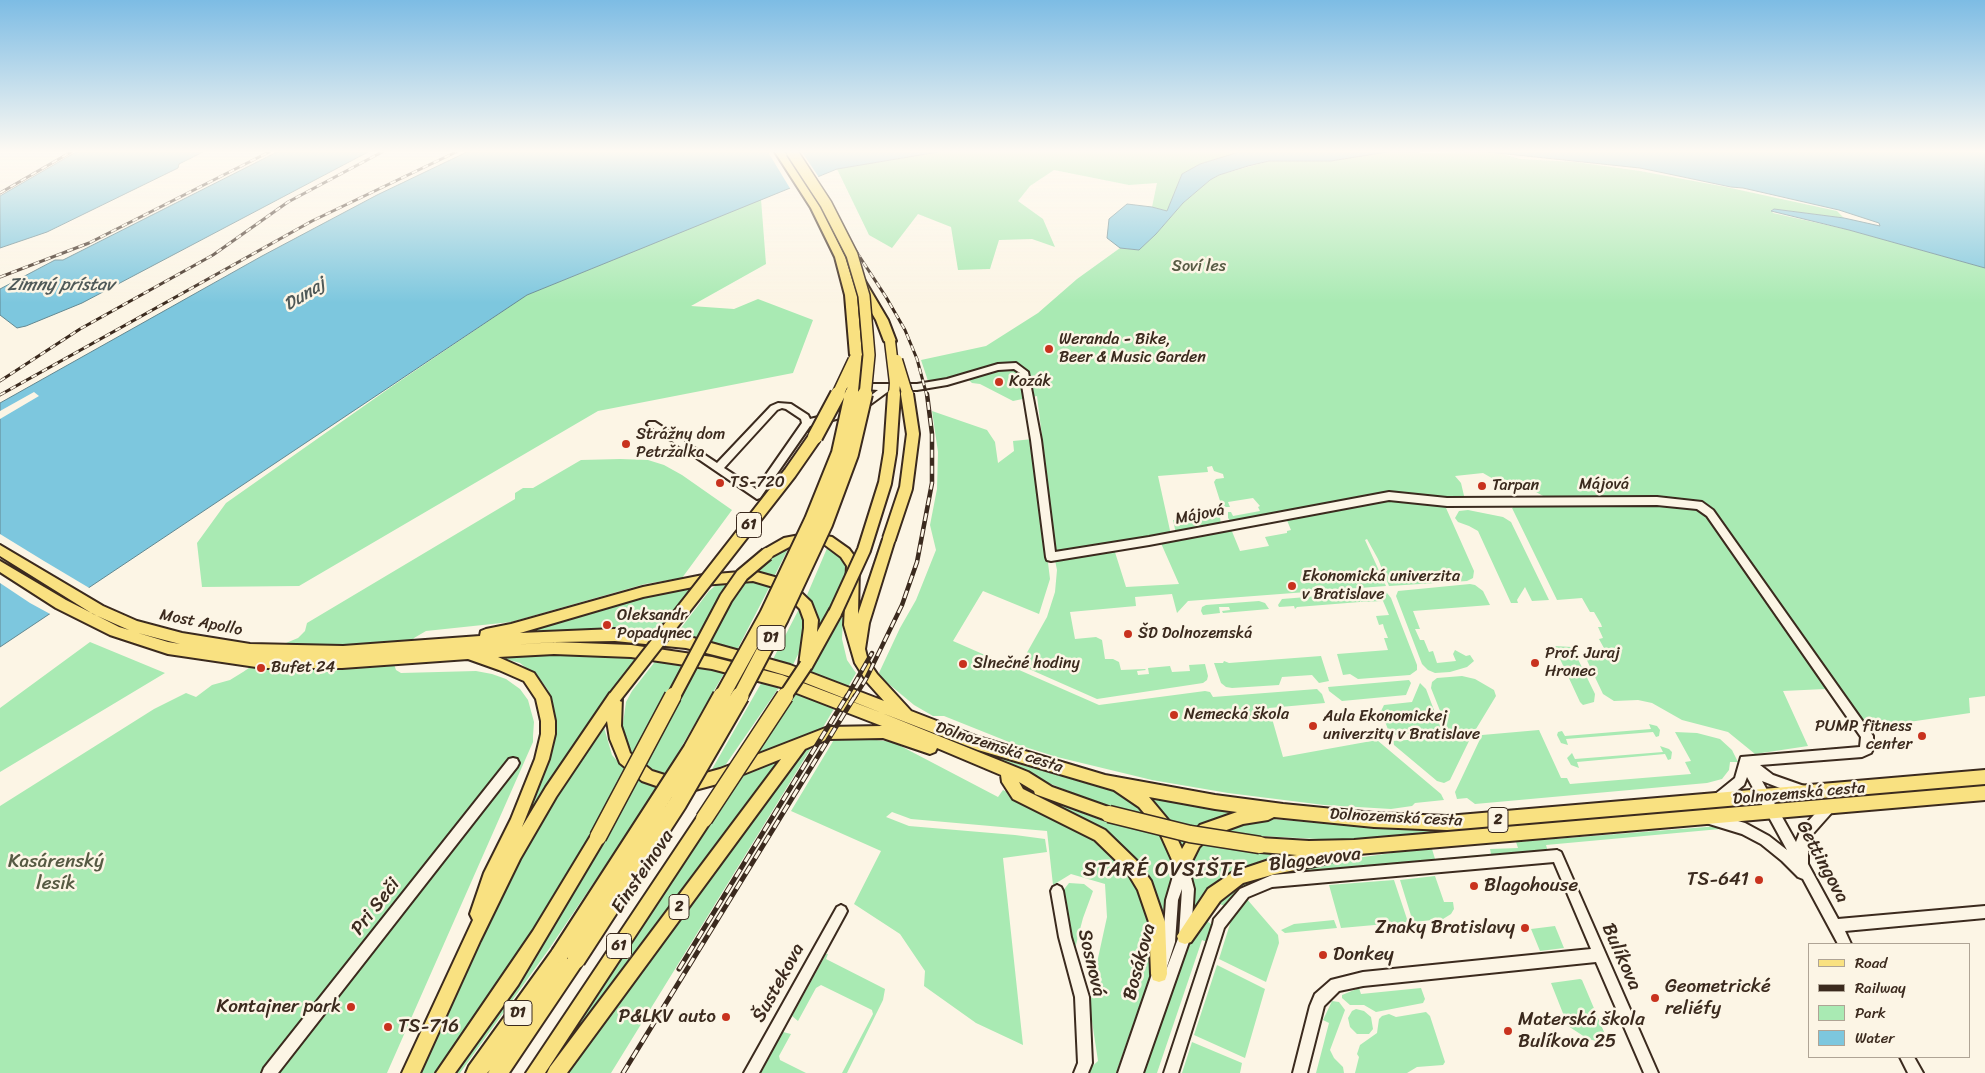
<!DOCTYPE html>
<html>
<head>
<meta charset="utf-8">
<style>
	body { margin:0 }
	#map { position:relative; width:1985px; height:1073px; overflow:hidden; background:#fcf5e5; font-family:Sriracha,sans-serif }
	canvas { display:block }
	.legend { position:absolute; left:1808px; top:943px; width:162px; height:115px; box-sizing:border-box; background:#fcf5e5; border:1px solid #afa495; margin:0; padding:6px 9px; list-style:none; font-size:15px; color:#3b2a1e }
	.legend li { display:flex; align-items:center; gap:10px; height:25px }
	.legend b { width:25px; border:1px solid #afa495 }
</style>
</head>
<body>
<div id="map">
<canvas width="1985" height="1073"></canvas>
<ul class="legend">
<li><b style="height:6px;background:#f9e181"></b>Road</li>
<li><b style="height:6px;background:#3b2a1e"></b>Railway</li>
<li><b style="height:14px;background:#a9eab3"></b>Park</li>
<li><b style="height:14px;background:#7dc7de"></b>Water</li>
</ul>
</div>
<script>
const ctx = document.querySelector('canvas').getContext('2d');
ctx.lineJoin = 'round';
function paint(path, color) {
  ctx.fillStyle = color;
  ctx.fill(path, 'evenodd');
}
function toPath(rows) {
  const path = new Path2D();
  for (const r of rows) {
    path.moveTo(r[0], r[1]);
    for (let i = 2; i < r.length; i += 2) path.lineTo(r[i], r[i + 1]);
  }
  return path;
}
function strokePath(path, color, width, dash) {
  ctx.strokeStyle = color;
  ctx.lineWidth = width;
  ctx.lineCap = dash ? 'butt' : 'round';
  ctx.setLineDash(dash || []);
  ctx.stroke(path);
}
function label(font, color, halo, rows, align = 'center') {
  ctx.font = font + ' Sriracha,sans-serif';
  ctx.lineWidth = 5;
  ctx.setLineDash([]);
  ctx.textBaseline = 'middle';
  ctx.strokeStyle = halo;
  ctx.fillStyle = color;
  for (const [text, x, y, turn = 0] of rows) {
    ctx.save();
    ctx.translate(x, y);
    ctx.rotate((+turn || 0) * Math.PI / 180);
    ctx.textAlign = isNaN(turn) ? turn : align;
    if (halo) ctx.strokeText(text, 0, 0);
    ctx.fillText(text, 0, 0);
    ctx.restore();
  }
}
const green = toPath([
	[938,152,1239,152,1200,164,1182,174,1167,211,1152,207,1157,183,1129,185,1054,170,1030,186,1018,201,1043,219,1055,247,1032,239,999,240,990,269,958,270,951,227,918,214,892,248,869,235,837,169],
	[1387,152,1499,153,1520,159,1576,162,1640,171,1726,187,1837,211,1844,218,1775,209,1771,210,1773,213,1849,230,1985,268,1985,696,1969,698,1970,713,1868,728,1825,689,1783,691,1808,746,1755,754,1728,732,1682,720,1652,703,1638,700,1614,701,1603,694,1583,652,1605,650,1599,639,1603,638,1598,627,1602,627,1601,624,1594,612,1590,612,1582,598,1557,600,1512,508,1519,504,1604,499,1545,497,1518,482,1506,480,1502,484,1483,473,1455,476,1461,483,1465,500,1386,493,1231,522,1228,518,1228,512,1231,512,1233,516,1260,511,1258,507,1260,506,1253,498,1228,502,1230,507,1224,507,1221,504,1214,482,1216,479,1224,478,1223,474,1214,471,1212,466,1207,467,1208,472,1158,476,1171,535,1058,553,1053,552,1050,501,1037,396,1013,401,980,384,972,383,965,376,930,387,921,360,986,346,1038,313,1077,279,1120,248,1139,250,1156,234,1183,203,1210,180,1219,175,1269,161,1331,161],
	[761,199,766,264,691,306,734,309,758,299,813,320,793,373,598,411,299,586,202,587,197,543,226,503,391,387,527,295],
	[932,411,987,430,995,442,998,463,1014,451,1013,441,1033,439,1050,579,1039,614,983,591,953,641,1099,705,1205,691,1210,692,1213,697,1317,689,1322,694,1325,703,1269,708,1283,757,1377,740,1441,794,1444,800,1415,803,1412,806,1391,809,1324,805,1228,793,1152,780,1057,757,1009,742,944,716,933,716,914,705,878,675,900,628,916,600,936,550,930,525,937,489,938,452],
	[620,459,648,460,664,465,682,475,732,510,682,578,645,584,511,622,426,631,414,638,394,664,396,670,401,673,476,671,492,674,506,679,520,689,528,700,534,722,533,736,533,742,387,1073,0,1073,0,806,154,709,186,693,196,697,212,685,230,680,243,672,286,643,298,638,305,631,307,623,515,499,515,493,523,488,533,488,581,460],
	[1398,499,1440,504,1446,508,1474,571,1473,578,1467,581,1389,586,1378,559,1367,539,1365,540,1386,586,1188,601,1177,613,1172,594,1135,597,1136,606,1070,612,1075,639,1096,637,1102,640,1105,659,1113,659,1119,662,1121,670,1145,669,1146,670,1137,671,1138,675,1149,674,1148,668,1170,666,1172,672,1190,671,1189,665,1205,664,1208,676,1207,680,1203,683,1097,699,1020,665,1047,617,1055,592,1057,570,1055,560,1114,549,1126,587,1179,584,1160,541,1231,529,1240,551,1269,546,1265,537,1287,533,1287,531,1291,530,1286,518],
	[1468,510,1503,517,1511,522,1549,600,1532,601,1525,587,1517,600,1518,603,1511,603,1478,531,1469,526,1458,522,1455,518,1459,511],
	[1220,517,1221,525,1176,534,1173,520],
	[790,545,775,575,754,571,770,557],
	[828,546,837,552,844,561,849,573,820,628,817,612,807,595],
	[746,580,771,584,737,650,709,642,733,598],
	[730,581,697,640,675,636,709,591,720,582],
	[1470,584,1475,585,1483,591,1490,605,1413,611,1420,629,1415,629,1420,640,1424,640,1429,652,1433,651,1437,663,1456,661,1453,654,1455,650,1466,656,1470,655,1474,661,1467,667,1450,672,1435,673,1428,670,1422,664,1396,596,1398,591],
	[693,587,656,634,622,631,523,632,624,601],
	[1381,591,1387,593,1391,598,1417,665,1417,670,1410,675,1358,679,1350,674,1343,675,1337,654,1388,650,1384,638,1388,638,1384,628,1383,624,1379,625,1376,616,1389,615,1383,601,1362,602,1360,601,1360,602,1297,607,1295,609,1294,606,1279,607,1278,605,1282,599],
	[1259,601,1265,603,1269,609,1223,613,1222,611,1230,610,1229,607,1219,607,1220,613,1203,615,1201,611,1202,607,1206,605],
	[800,607,806,628,804,642,792,667,772,661],
	[843,615,842,639,847,660,856,673,848,687,809,672],
	[90,642,165,673,0,772,0,708],
	[1554,646,1572,647,1595,694,1594,702,1583,705,1580,702],
	[556,654,637,657,608,694,611,695,508,856,549,758,554,739,555,721,553,705,548,690,540,679,520,663,498,657],
	[1321,656,1329,681,1319,683,1312,675,1282,677,1279,685,1232,688,1226,687,1221,683,1214,663,1223,663,1224,661,1229,663],
	[657,659,685,662,634,757,628,747,622,731,626,702,632,691],
	[698,664,726,670,665,775,644,766],
	[1462,676,1475,679,1494,690,1496,696,1476,729,1448,731,1431,688,1432,682,1437,678],
	[763,680,780,686,724,767,711,771],
	[1409,680,1411,683,1406,695,1342,701,1329,691,1328,687],
	[1420,683,1426,689,1442,731,1394,735,1389,732,1381,711,1384,705,1412,702],
	[797,692,835,707,822,729,754,757],
	[906,722,1009,761,1117,792,1154,818,1176,864,1170,887,1166,931,1123,852,1014,786,1106,822,1110,808,913,728],
	[603,724,612,755,627,772,573,870,440,1073,419,1073,493,912,542,818],
	[1649,724,1657,726,1660,730,1659,736,1656,737,1653,732,1566,739,1568,745,1561,743,1557,735,1558,732,1562,731,1565,736,1651,729],
	[1539,730,1561,778,1567,778,1570,784,1691,774,1685,762,1691,761,1675,732,1697,733,1720,739,1732,750,1738,762,1730,762,1729,770,1722,779,1707,783,1475,804,1467,798,1457,799,1455,792,1482,735],
	[1463,736,1469,741,1450,780,1444,783,1437,781,1394,745,1393,741],
	[835,738,860,738,893,742,998,797,1003,790,1097,838,1136,880,1148,903,1155,949,1150,976,1116,1073,1085,1073,1098,1061,1090,1008,1093,981,1107,917,1105,884,1071,874,1053,885,1047,831,911,819,892,812,886,817,909,826,1015,835,1045,839,1047,852,1003,858,1023,1045,976,1023,924,986,925,971,900,934,854,904,881,851,791,811],
	[813,745,611,1073,563,1073,803,750],
	[1660,746,1669,749,1672,752,1671,759,1668,760,1665,754,1577,762,1579,768,1571,765,1567,758,1572,753,1575,759,1663,752],
	[782,756,550,1073,543,1073,745,772],
	[638,780,658,787,549,949,460,1073,455,1073,531,963],
	[1143,797,1238,814,1182,852],
	[1259,818,1347,825,1444,831,1358,841,1260,836,1261,853,1313,857,1259,866,1192,919,1187,868,1197,846,1213,830],
	[1719,826,1731,828,1546,845,1548,852,1274,877,1256,882,1243,889,1227,907,1215,902,1208,922,1215,926,1209,943,1202,940,1157,1073,1143,1073,1195,926,1213,900,1240,881,1271,870,1399,852,1432,849,1435,859,1491,854,1490,849,1518,848,1516,842],
	[1435,876,1444,902,1453,902,1454,909,1451,914,1443,919,1413,922,1400,880],
	[1394,880,1408,922,1341,928,1329,885],
	[1069,883,1084,884,1093,891,1083,918,1073,956,1062,892],
	[1246,898,1278,935,1279,943,1266,982,1219,959,1234,911],
	[1334,920,1337,928,1285,933,1281,930,1294,924],
	[1555,926,1564,948,1540,951,1531,929],
	[826,954,828,954,826,959,885,989,883,1000,847,1073,842,1073,873,1014,872,1010,821,985,816,988,798,1021,792,1016],
	[1217,965,1265,989,1245,1058,1194,1035],
	[1580,979,1582,980,1607,1039,1605,1043,1588,1039,1568,1026,1551,983],
	[1359,988,1361,994,1421,988,1425,999,1423,1003,1376,1012,1364,1005,1350,1005,1342,998,1342,995],
	[1332,1001,1339,1002,1345,1010,1330,1050,1334,1058,1343,1067,1344,1073,1316,1073,1329,1023,1323,1020],
	[1356,1009,1364,1011,1371,1017,1373,1029,1369,1034,1357,1034,1350,1027,1348,1018,1352,1011],
	[1426,1012,1430,1016,1445,1062,1443,1065,1417,1067,1407,1073,1355,1073,1359,1057,1357,1054,1360,1045,1377,1033,1379,1019,1382,1016,1389,1014,1396,1017],
	[783,1032,791,1034,779,1056,780,1060,806,1073,761,1073],
	[1192,1042,1242,1063,1240,1073,1182,1073]
]);
const water = toPath([
	[76,152,203,152,179,164,178,168,47,232,0,248,0,196,76,152],
	[277,152,368,152,82,303,26,326,17,328,0,315,0,289,55,260,63,260,277,152],
	[467,152,938,152,837,169,527,295,0,647,0,403,262,256,377,195,467,152],
	[1239,152,1387,152,1331,161,1269,161,1248,166,1219,175,1210,180,1183,203,1156,234,1139,250,1120,248,1107,238,1109,219,1127,204,1152,207,1167,211,1182,174,1200,164,1239,152],
	[1488,152,1985,152,1985,268,1849,230,1771,211,1774,209,1844,218,1880,226,1879,223,1839,210,1743,188,1731,187,1640,168,1488,152]
]);
const pier = toPath([
	[768,152,802,152,820,179,791,190],
	[34,392,39,396,0,419,0,411],
	[0,534,44,561,91,589,52,615,30,603,0,583]
]);
const minor = toPath([
	[1016,363,1028,372,1041,440,1055,552,1149,537,1389,492,1447,498,1657,497,1702,502,1713,510,1873,736,1873,749,1871,753,1862,757,1760,765,1773,775,1807,787,1809,791,1807,795,1803,797,1762,781,1796,842,1801,829,1826,802,1830,800,1834,802,1836,806,1834,810,1810,837,1808,841,1808,864,1838,919,1985,906,1985,918,1845,931,1851,944,1838,944,1803,879,1798,877,1782,861,1761,844,1742,834,1706,823,1704,819,1706,815,1710,813,1745,823,1769,836,1787,850,1747,777,1744,785,1722,803,1718,805,1714,803,1712,799,1714,795,1735,778,1741,757,1860,747,1861,737,1707,516,1697,509,1657,505,1447,506,1389,500,1149,545,1051,561,1047,560,1046,557,1031,440,1020,373,1014,369,998,370,947,385,917,390,890,390,871,404,840,418,810,426,760,498,757,499,647,424,649,422,655,422,717,463,771,406,778,403,791,404,808,415,810,419,835,413,865,400,878,390,864,389,863,387,864,385,867,384,917,384,947,379,998,364,1016,363],
	[782,408,786,409,801,419,802,423,756,489,724,468,777,410,782,408],
	[513,758,517,759,519,763,517,767,278,1073,262,1073,264,1068,509,759,513,758],
	[1557,850,1561,852,1658,1073,1644,1073,1596,962,1363,986,1339,991,1324,1006,1307,1073,1293,1073,1310,1006,1315,994,1331,980,1363,972,1591,949,1554,862,1272,887,1248,897,1224,928,1178,1073,1164,1073,1213,924,1214,919,1240,889,1272,875,1557,850],
	[1182,860,1186,862,1188,866,1194,889,1191,936,1143,1073,1118,1073,1163,942,1166,900,1176,866,1178,862,1182,860],
	[1182,889,1179,936,1165,973,1175,942,1178,900,1182,889],
	[1057,885,1061,887,1063,891,1071,937,1089,997,1092,1063,1088,1073,1074,1073,1078,1063,1075,997,1059,937,1051,891,1053,887,1057,885],
	[841,905,845,907,847,911,845,915,759,1073,744,1073,837,907,841,905],
	[1900,1057,1914,1057,1923,1073,1908,1073,1900,1057]
]);
const major = toPath([
	[810,533,832,537,849,549,858,561,859,565,858,614,883,539,885,536,889,534,893,536,895,539,869,623,865,649,868,661,877,674,911,711,978,737,1105,775,1215,795,1283,804,1374,813,1447,816,1985,770,1985,784,1447,830,1374,827,1274,817,1268,820,1243,824,1210,836,1199,847,1187,871,1182,874,1177,871,1159,831,1139,807,1114,790,978,750,882,713,1028,772,1052,787,1114,809,1117,814,1114,819,1109,821,1035,794,1034,791,1019,782,1023,789,1105,830,1136,860,1151,881,1165,922,1167,974,1165,980,1159,982,1153,980,1151,974,1149,922,1138,890,1126,870,1095,840,1013,799,1002,782,1001,775,937,748,935,752,930,754,883,738,828,739,805,749,567,1073,547,1073,550,1067,781,759,721,783,695,790,668,790,642,781,620,763,610,739,607,721,556,797,520,859,480,941,420,1073,402,1073,473,920,470,914,484,873,511,819,535,759,541,734,541,721,536,699,524,681,499,670,468,659,342,668,263,668,168,654,110,635,56,608,0,572,0,561,66,600,119,627,129,630,93,614,0,556,0,545,103,606,137,621,182,633,250,644,343,646,480,636,481,631,486,629,511,624,643,587,703,575,753,571,789,581,811,602,818,620,817,632,830,609,835,608,840,609,842,613,811,669,806,671,801,669,799,665,804,628,804,620,800,609,780,589,753,581,703,585,643,597,520,633,615,629,686,636,790,665,884,701,867,682,855,663,844,625,847,566,841,557,825,545,810,543,791,546,767,559,763,558,761,554,763,550,784,538,810,533],
	[138,633,180,644,168,642,138,633],
	[615,641,686,648,734,660,788,676,882,713,782,675,712,657,631,645,554,642,512,645,556,642,615,641],
	[554,654,631,657,712,669,781,687,882,726,828,727,720,769,695,776,668,776,652,771,630,753,621,726,622,697,620,693,615,691,610,693,546,787,522,827,549,759,555,734,555,721,550,697,534,673,498,657,554,654],
	[1149,797,1215,809,1237,812,1200,825,1189,837,1182,849,1169,821,1149,797],
	[1985,786,1985,800,1347,855,1345,857,1320,865,1275,874,1243,883,1220,901,1191,942,1185,944,1179,942,1177,936,1208,889,1233,872,1275,858,1297,855,1260,852,1255,850,1252,845,1255,840,1260,838,1309,841,1354,840,1985,786],
	[704,812,709,814,712,819,709,824,545,1073,526,1073,699,814,704,812],
	[598,830,603,832,606,837,603,842,518,985,455,1073,436,1073,533,931,593,832,598,830]
]);
const highway = toPath([
	[775,152,785,152,821,208,845,257,857,295,862,355,860,358,852,358,850,355,845,295,835,257,811,208,775,152],
	[861,280,865,281,888,320,896,341,894,344,890,345,884,341,876,320,855,284,861,280],
	[560,945,566,948,568,956,576,951,582,954,585,960,509,1073,488,1073,490,1070,487,1073,466,1073,469,1066,554,948,560,945]
]);
const railFar2 = toPath([
	[791,152,886,297,905,330,917,359,927,396],
	[0,193,71,152],
	[0,277,89,243,269,152],
	[0,381,80,329,213,255,288,202,382,152],
	[0,395,312,221,456,152]
]);
const railFar1 = toPath([
	[846,698,872,653],
	[854,698,866,679,902,605,917,562,932,483,932,434,927,394]
]);
const rail = toPath([
	[679,969,847,696],
	[623,1073,855,696]
]);
const majorBridgeFar2 = toPath([
	[890,341,895,383,894,396],
	[897,360,908,396]
]);
const majorBridgeFar1 = toPath([
	[889,539,906,488,913,434,907,394],
	[835,613,864,550,885,483,890,453,894,394],
	[615,697,790,473,815,437],
	[673,698,726,598,742,575,767,554],
	[784,698,806,665]
]);
const majorBridge = toPath([
	[1109,814,1190,834,1260,845],
	[704,819,785,696],
	[598,837,673,696]
]);
const highwayBridgeFar2 = toPath([
	[792,152,826,204,852,255,864,296,869,355,865,396],
	[837,396,854,360],
	[852,396,856,355]
]);
const highwayBridgeFar1 = toPath([
	[815,437,838,394],
	[721,698,767,615,812,520,839,453,852,394],
	[739,698,781,618,825,524,851,454,865,394]
]);
const highwayBridge = toPath([
	[560,954,692,750,722,696],
	[576,960,678,803,740,696]
]);
const markers = [
	[1049,349,5,"#c8321e"],
	[999,382,5,"#c8321e"],
	[626,444,5,"#c8321e"],
	[720,483,5,"#c8321e"],
	[1482,486,5,"#c8321e"],
	[1292,586,5,"#c8321e"],
	[607,625,5,"#c8321e"],
	[1128,634,5,"#c8321e"],
	[1535,663,5,"#c8321e"],
	[963,664,5,"#c8321e"],
	[261,668,5,"#c8321e"],
	[1174,715,5,"#c8321e"],
	[1313,726,5,"#c8321e"],
	[1922,736,5,"#c8321e"],
	[1759,880,5,"#c8321e"],
	[1474,886,5,"#c8321e"],
	[1525,928,5,"#c8321e"],
	[1323,955,5,"#c8321e"],
	[1655,998,5,"#c8321e"],
	[351,1007,5,"#c8321e"],
	[726,1017,5,"#c8321e"],
	[388,1027,5,"#c8321e"],
	[1508,1031,5,"#c8321e"]
];
const shields = [
	[749,525,25],
	[771,638,28],
	[1498,820,20],
	[679,907,20],
	[619,946,25],
	[518,1013,28]
];
const shieldNames = [
	["61",749,525],
	["D1",771,638],
	["2",1498,820],
	["2",679,907],
	["61",619,946],
	["D1",518,1013]
];
const parkNames = [
	["Soví les",1199,267]
];
const poiNames = [
	["Weranda - Bike,",1059,340],
	["Beer & Music Garden",1059,358],
	["Kozák",1009,382],
	["Strážny dom",636,435],
	["Petržalka",636,453],
	["TS-720",730,483],
	["Tarpan",1492,486],
	["Ekonomická univerzita",1302,577],
	["v Bratislave",1302,595],
	["Oleksandr",617,616],
	["Popadynec",617,634],
	["ŠD Dolnozemská",1138,634],
	["Prof. Juraj",1545,654],
	["Hronec",1545,672],
	["Slnečné hodiny",973,664],
	["Bufet 24",271,668],
	["Nemecká škola",1184,715],
	["Aula Ekonomickej",1323,717],
	["univerzity v Bratislave",1323,735],
	["PUMP fitness",1912,727,"right"],
	["center",1912,745,"right"]
];
const streetNames = [
	["Májová",1604,485],
	["Májová",1200,515,-11],
	["Most Apollo",201,623,11],
	["Dolnozemská cesta",999,748,18],
	["Dolnozemská cesta",1799,794,-5],
	["Dolnozemská cesta",1396,818,3]
];
const waterNames = [
	["Zimný prístav",61,285],
	["Dunaj",305,295,-32]
];
const nearStreetnames = [
	["Blagoevova",1315,860,-7],
	["Gettingova",1822,862,62],
	["Einsteinova",643,872,-56],
	["Pri Seči",376,907,-52],
	["Bulíkova",1621,957,66],
	["Bosákova",1140,962,-75],
	["Sosnová",1091,963,77],
	["Šustekova",779,983,-61]
];
const nearParknames = [
	["Kasárenský",56,862],
	["lesík",56,884]
];
const nearPoinames = [
	["TS-641",1749,880,"right"],
	["Blagohouse",1484,886],
	["Znaky Bratislavy",1515,928,"right"],
	["Donkey",1333,955],
	["Geometrické",1665,987],
	["reliéfy",1665,1009],
	["Kontajner park",341,1007,"right"],
	["P&LKV auto",716,1017,"right"],
	["Materská škola",1518,1020],
	["Bulíkova 25",1518,1042],
	["TS-716",398,1027]
];
const nearNeighbourhoodnames = [
	["STARÉ OVSIŠTE",1164,871]
];
paint(green, '#a9eab3');
paint(water, '#7dc7de');
strokePath(water, '#638891', 1);
paint(pier, '#fcf5e5');
strokePath(minor, '#3b2a1e', 4);
strokePath(major, '#3b2a1e', 4);
strokePath(highway, '#3b2a1e', 4);
paint(minor, '#fcf5e5');
paint(major, '#f9e181');
paint(highway, '#f9e181');
strokePath(railFar2, '#3b2a1e', 3);
strokePath(railFar1, '#3b2a1e', 4.5);
strokePath(rail, '#3b2a1e', 5);
strokePath(railFar2, '#fcf5e5', 2, [6]);
strokePath(railFar1, '#fcf5e5', 2.5, [8]);
strokePath(rail, '#fcf5e5', 3, [9]);
strokePath(majorBridgeFar2, '#3b2a1e', 13, []);
strokePath(majorBridgeFar1, '#3b2a1e', 16, []);
strokePath(majorBridge, '#3b2a1e', 19, []);
strokePath(highwayBridgeFar2, '#3b2a1e', 14, []);
strokePath(highwayBridgeFar1, '#3b2a1e', 18, []);
strokePath(highwayBridge, '#3b2a1e', 21, []);
strokePath(majorBridgeFar2, '#f9e181', 10);
strokePath(majorBridgeFar1, '#f9e181', 12);
strokePath(majorBridge, '#f9e181', 16);
strokePath(highwayBridgeFar2, '#f9e181', 11);
strokePath(highwayBridgeFar1, '#f9e181', 14);
strokePath(highwayBridge, '#f9e181', 17);
const sky = ctx.createLinearGradient(0, 0, 0, 303);
sky.addColorStop(0, '#7dbce4');
sky.addColorStop(0.5, '#fefaf3');
sky.addColorStop(1, '#fefaf300');
ctx.fillStyle = sky;
ctx.fillRect(0, 0, 1985, 303);
for (const [x, y, r, color] of markers) {
  const dot = new Path2D();
  dot.arc(x, y, r, 0, 2 * Math.PI);
  ctx.fillStyle = color;
  ctx.fill(dot);
  strokePath(dot, '#fcf5e5', 2);
}
for (const [x, y, w] of shields) {
  const box = new Path2D();
  box.roundRect(x - w / 2, y - 12.5, w, 25, 4);
  ctx.fillStyle = '#fcf5e5';
  ctx.fill(box);
  strokePath(box, '#3b2a1e', 1);
}
label('bold 15px', '#3b2a1e', null, shieldNames);
label('16px', '#565a43', '#fcf5e5', parkNames);
label('16px', '#3b2a1e', '#fcf5e5', poiNames, 'left');
label('16px', '#3b2a1e', '#fcf5e5', streetNames);
label('italic 18px', '#4f5958', '#fcf5e5', waterNames);
label('19px', '#3b2a1e', '#fcf5e5', nearStreetnames);
label('19px', '#565a43', '#fcf5e5', nearParknames);
label('19px', '#3b2a1e', '#fcf5e5', nearPoinames, 'left');
ctx.letterSpacing = '1px';
label('21px', '#3b2a1e', '#fcf5e5', nearNeighbourhoodnames);
ctx.letterSpacing = '0px';
</script>
</body>
</html>
